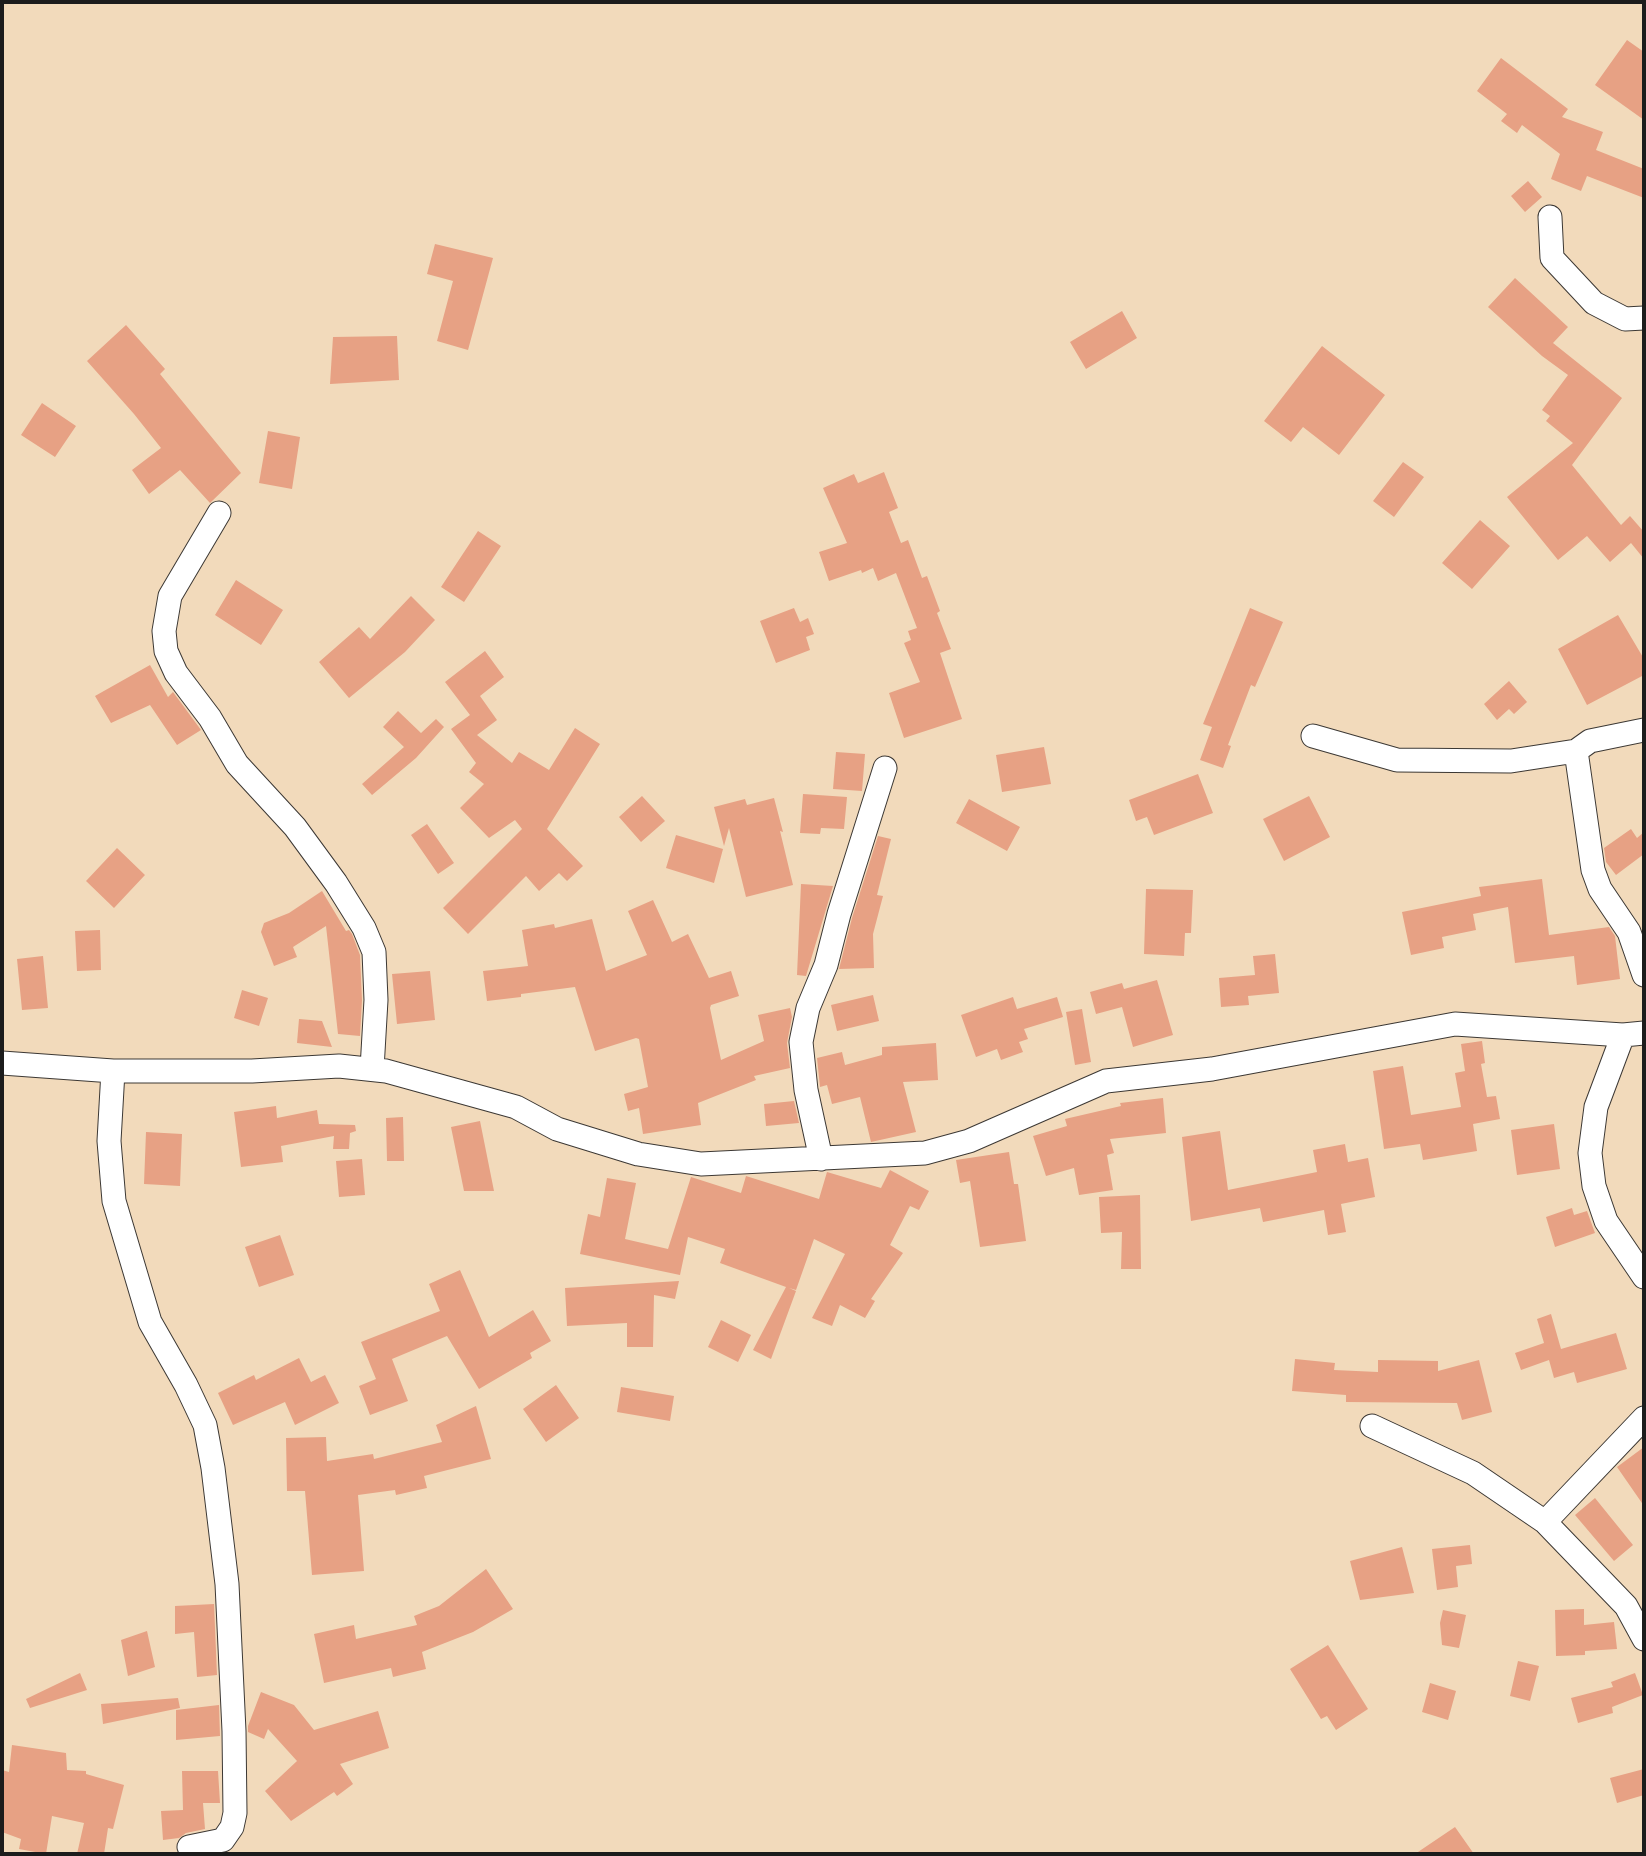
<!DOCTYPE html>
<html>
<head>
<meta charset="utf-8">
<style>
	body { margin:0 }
	#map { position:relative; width:1646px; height:1856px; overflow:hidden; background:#f2dabb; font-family:"Playpen Sans",sans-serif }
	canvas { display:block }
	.frame { position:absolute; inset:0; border:4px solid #1c1c1c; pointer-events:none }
</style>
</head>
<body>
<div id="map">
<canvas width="1646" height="1856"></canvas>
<div class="frame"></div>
</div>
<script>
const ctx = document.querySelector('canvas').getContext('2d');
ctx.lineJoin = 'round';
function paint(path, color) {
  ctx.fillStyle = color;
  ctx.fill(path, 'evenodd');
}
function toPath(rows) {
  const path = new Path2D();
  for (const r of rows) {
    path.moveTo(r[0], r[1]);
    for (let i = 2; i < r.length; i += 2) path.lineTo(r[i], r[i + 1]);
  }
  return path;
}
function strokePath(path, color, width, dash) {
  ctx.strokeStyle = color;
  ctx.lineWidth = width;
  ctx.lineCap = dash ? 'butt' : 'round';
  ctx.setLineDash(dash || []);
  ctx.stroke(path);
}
const building = toPath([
	[1627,40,1644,52,1644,120,1595,85],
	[1501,58,1568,109,1562,117,1603,132,1596,150,1644,169,1644,198,1587,176,1581,191,1551,179,1560,154,1522,125,1517,133,1501,121,1507,114,1477,91],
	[1528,181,1542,197,1525,212,1511,196],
	[435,244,493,258,468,350,437,341,453,281,427,274],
	[1515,278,1568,327,1553,343,1622,398,1572,465,1621,525,1630,516,1644,532,1644,559,1631,543,1610,562,1587,536,1558,560,1507,497,1573,443,1546,421,1550,416,1542,410,1568,375,1542,356,1488,307],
	[1122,311,1137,338,1086,369,1070,342],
	[126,325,165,369,160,374,241,473,210,503,180,470,149,494,132,470,161,448,134,414,87,361],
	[397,336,399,380,330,384,333,337],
	[1322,346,1385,395,1339,455,1303,427,1291,442,1264,421],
	[42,403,76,426,55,457,21,435],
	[268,431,300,437,292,489,259,483],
	[1403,462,1424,477,1394,517,1373,501],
	[884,472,898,508,889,512,901,543,908,540,922,578,927,576,940,611,937,613,951,649,940,653,962,719,904,738,889,693,920,682,904,643,911,640,908,631,917,628,896,573,878,581,873,568,862,573,861,570,829,581,819,552,847,543,823,488,854,474,858,483],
	[1480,520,1510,546,1472,589,1442,563],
	[478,531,501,546,464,602,441,587],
	[236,580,283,610,261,645,215,615],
	[411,596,435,620,405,652,349,698,319,662,359,627,370,639],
	[794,608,800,622,808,618,814,634,806,637,810,650,776,663,760,621],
	[1250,608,1283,622,1255,687,1251,685,1228,745,1231,746,1223,768,1200,760,1212,727,1203,724],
	[1618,615,1644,659,1644,675,1587,705,1558,649],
	[485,651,504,677,480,696,497,720,477,735,512,763,519,752,549,770,575,728,600,744,547,829,583,866,567,881,559,873,539,891,526,876,468,934,443,908,522,829,515,820,489,838,460,808,484,784,469,772,476,763,451,729,470,715,445,682],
	[150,665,168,697,173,692,201,730,177,745,150,705,111,723,95,696],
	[1509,681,1527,702,1514,714,1509,709,1497,720,1484,704],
	[398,711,421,733,436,719,444,727,416,758,372,795,362,784,404,747,383,727],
	[1044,747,1051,784,1002,792,996,755],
	[836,752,865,754,862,791,833,789],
	[1198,774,1213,813,1154,835,1147,817,1136,821,1129,800],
	[803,794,847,797,844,829,821,828,820,834,800,833],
	[642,796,665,821,641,842,619,817],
	[1309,796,1330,837,1284,861,1263,819],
	[774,798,783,832,780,831,793,885,746,897,729,828,724,846,714,807,745,799,747,805],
	[969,799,1020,827,1007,851,956,823],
	[427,824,454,863,438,874,411,835],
	[1631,829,1637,838,1644,832,1644,854,1616,875,1606,862,1604,848],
	[676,835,723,849,714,883,666,868],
	[878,836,891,839,877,895,883,896,873,934,874,968,839,969,852,918],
	[117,848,145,875,114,908,86,881],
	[1542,879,1549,935,1609,927,1615,936,1620,979,1577,985,1574,956,1515,963,1508,907,1473,914,1476,930,1442,937,1444,948,1411,955,1402,912,1481,896,1479,887],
	[801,884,833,886,806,976,797,975],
	[1146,889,1193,890,1191,933,1185,933,1184,956,1144,954],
	[322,891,346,931,349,930,352,934,360,955,362,1000,360,1036,338,1034,326,926,293,947,297,957,274,966,261,932,264,923,289,913],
	[653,900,672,942,688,934,709,978,731,971,739,996,711,1005,710,1008,721,1060,764,1041,758,1015,790,1008,792,1017,787,1043,790,1068,754,1076,756,1080,698,1103,701,1125,643,1134,639,1108,628,1111,624,1094,648,1087,639,1039,636,1038,595,1051,575,987,521,994,521,997,487,1001,483,971,528,966,522,930,554,924,555,928,592,919,606,971,647,955,628,911],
	[100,930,101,970,77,971,75,931],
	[1275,954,1279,993,1248,996,1249,1005,1221,1007,1219,978,1255,975,1253,956],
	[43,956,48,1008,22,1010,17,959],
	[430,971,435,1020,397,1024,392,974],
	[1157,980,1173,1035,1133,1047,1122,1007,1096,1014,1090,992,1122,983,1124,989],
	[242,990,268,998,259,1026,234,1018],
	[873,995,879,1021,837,1031,831,1005],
	[1013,997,1017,1009,1057,997,1063,1017,1024,1029,1028,1039,1019,1042,1023,1052,1001,1060,997,1049,976,1057,961,1015],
	[1082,1009,1091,1062,1075,1065,1066,1012],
	[299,1019,322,1021,332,1047,297,1043],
	[1482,1041,1485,1063,1481,1064,1487,1097,1496,1096,1500,1119,1473,1124,1477,1151,1423,1160,1420,1144,1384,1149,1373,1071,1403,1066,1411,1115,1461,1107,1455,1073,1465,1071,1461,1044],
	[936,1043,938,1080,903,1082,916,1132,871,1142,860,1097,832,1104,827,1085,820,1087,817,1058,842,1052,845,1065,882,1055,882,1047],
	[1163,1098,1166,1133,1110,1139,1114,1153,1107,1155,1113,1190,1079,1195,1074,1168,1046,1176,1033,1136,1067,1126,1065,1119,1121,1106,1120,1103],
	[794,1101,799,1123,766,1126,764,1104],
	[276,1106,277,1118,317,1110,319,1124,355,1125,356,1131,350,1133,349,1149,333,1149,334,1136,281,1146,283,1162,241,1167,234,1112],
	[403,1117,404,1161,387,1161,386,1118],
	[480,1121,494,1191,464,1191,451,1127],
	[1554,1124,1560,1169,1517,1175,1511,1130],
	[1220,1131,1228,1190,1317,1172,1313,1150,1345,1144,1348,1162,1368,1158,1375,1197,1341,1204,1346,1232,1328,1235,1324,1210,1263,1222,1260,1208,1191,1221,1182,1137],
	[146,1132,182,1134,180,1186,144,1184],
	[1009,1152,1014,1184,1018,1184,1026,1241,980,1247,970,1181,960,1183,956,1160],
	[362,1159,365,1195,339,1197,336,1161],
	[890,1170,929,1191,919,1210,910,1206,890,1245,903,1253,871,1299,875,1301,865,1318,840,1305,832,1326,812,1318,845,1254,814,1239,796,1290,789,1288,796,1291,771,1359,753,1350,786,1287,720,1263,725,1249,688,1237,680,1275,580,1254,588,1214,600,1217,607,1178,636,1183,625,1239,668,1249,691,1177,741,1193,746,1176,819,1199,827,1172,881,1188],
	[1140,1195,1141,1269,1121,1269,1122,1232,1101,1233,1099,1197],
	[1572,1208,1574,1215,1587,1211,1595,1233,1555,1247,1546,1217],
	[280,1235,294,1275,259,1287,245,1247],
	[460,1270,489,1337,533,1310,551,1341,530,1353,532,1358,479,1389,447,1336,392,1359,408,1401,370,1415,359,1386,376,1379,361,1342,440,1311,429,1284],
	[679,1281,675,1299,654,1295,653,1347,627,1347,627,1323,567,1326,565,1288],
	[1551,1314,1561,1349,1616,1333,1627,1369,1577,1383,1574,1372,1554,1378,1549,1360,1521,1370,1515,1353,1544,1343,1537,1319],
	[721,1320,751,1335,738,1362,708,1347],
	[299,1358,311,1382,325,1375,339,1403,295,1425,285,1402,233,1425,218,1393,254,1375,256,1380],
	[1295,1359,1335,1363,1334,1370,1378,1372,1378,1360,1438,1361,1438,1371,1479,1360,1492,1412,1462,1420,1457,1403,1346,1402,1346,1395,1292,1391],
	[556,1385,579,1418,546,1442,523,1409],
	[621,1387,674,1396,670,1421,617,1412],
	[476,1406,491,1459,424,1476,427,1488,396,1495,395,1490,358,1495,364,1571,312,1575,305,1491,287,1491,286,1438,326,1437,327,1461,373,1454,374,1459,442,1442,436,1425],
	[1644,1447,1644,1506,1617,1467],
	[1595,1498,1633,1545,1614,1561,1575,1515],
	[1470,1545,1472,1564,1456,1566,1458,1587,1437,1590,1432,1549],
	[1402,1547,1414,1593,1360,1600,1350,1561],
	[486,1569,513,1609,473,1632,422,1652,426,1669,393,1677,391,1668,324,1683,314,1634,354,1625,356,1639,417,1625,414,1616,439,1606],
	[214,1604,217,1675,197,1677,194,1632,175,1634,175,1606],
	[1584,1609,1584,1625,1614,1622,1617,1649,1585,1651,1585,1655,1556,1656,1555,1610],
	[1443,1610,1466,1615,1459,1648,1442,1645,1440,1623],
	[147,1631,155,1667,128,1676,121,1640],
	[1328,1645,1368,1709,1336,1730,1327,1716,1321,1719,1290,1669],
	[1518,1661,1539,1666,1530,1701,1510,1696],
	[80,1673,87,1690,30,1708,26,1699],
	[1635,1673,1643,1695,1612,1707,1613,1713,1578,1723,1571,1698,1613,1687,1611,1682],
	[1430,1683,1456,1691,1448,1720,1422,1712],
	[261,1692,294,1705,314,1730,378,1711,389,1748,340,1764,353,1784,337,1796,334,1792,291,1821,265,1791,297,1761,268,1729,264,1739,248,1732,248,1726],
	[178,1698,180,1708,103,1724,101,1704],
	[219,1705,220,1736,176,1740,176,1710],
	[12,1745,66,1753,67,1770,86,1771,86,1774,124,1785,113,1829,108,1828,104,1854,77,1854,84,1823,52,1816,46,1854,19,1849,21,1839,2,1832,2,1770,9,1772],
	[1644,1769,1644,1795,1617,1803,1610,1778],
	[182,1771,218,1771,220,1803,203,1803,205,1829,186,1833,179,1838,163,1840,161,1811,183,1810],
	[1455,1827,1474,1854,1415,1854]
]);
const minor = toPath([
	[1550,217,1552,258,1594,303,1625,319,1644,318],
	[219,513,170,596,164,631,166,651,176,673,210,718,237,764,295,827,336,883,364,928,374,952,376,1000,372,1069],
	[1644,730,1590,741,1576,751,1593,870,1600,889,1629,932,1644,975],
	[1313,736,1397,760,1511,761,1576,751],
	[1623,1035,1596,1107,1590,1153,1594,1186,1606,1221,1644,1277],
	[2,1063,113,1071,252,1071,339,1066,386,1071,516,1107,557,1129,638,1154,701,1164,925,1153,969,1141,1106,1081,1212,1069,1455,1024,1623,1035,1644,1033],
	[113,1071,109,1141,114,1201,150,1322,186,1385,205,1425,213,1468,227,1584,234,1731,235,1813,232,1827,223,1840,189,1847],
	[821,1159,806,1090,801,1042,808,1008,826,965,839,914,885,768],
	[1372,1426,1473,1473,1545,1522,1626,1606,1644,1639],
	[1545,1522,1644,1418]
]);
paint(building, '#e7a184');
strokePath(minor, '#3c3834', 25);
strokePath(minor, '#fff', 23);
</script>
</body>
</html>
